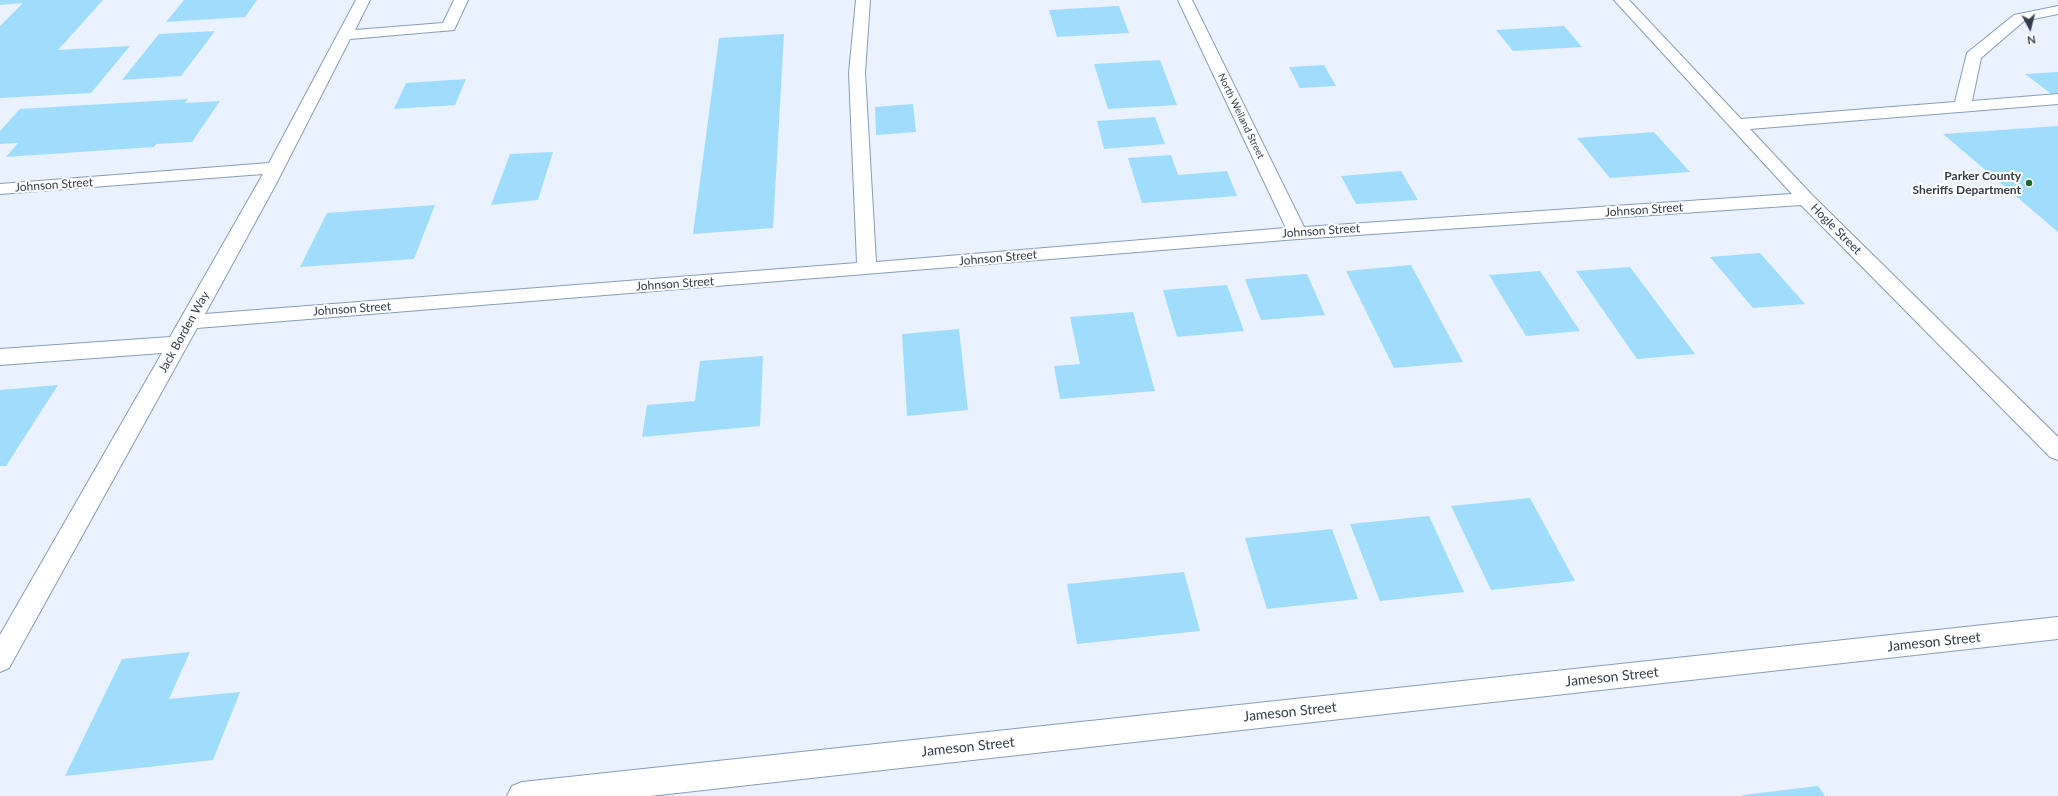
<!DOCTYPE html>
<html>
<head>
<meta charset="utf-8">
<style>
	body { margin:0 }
	#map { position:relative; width:2058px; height:796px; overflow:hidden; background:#e9f2fe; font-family:Lato,sans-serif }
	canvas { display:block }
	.north { position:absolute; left:2010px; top:8px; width:40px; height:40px; -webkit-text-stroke:3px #fefefe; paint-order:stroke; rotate:173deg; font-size:11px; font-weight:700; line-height:16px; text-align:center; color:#333d47 }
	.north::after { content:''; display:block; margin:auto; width:14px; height:18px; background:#333d47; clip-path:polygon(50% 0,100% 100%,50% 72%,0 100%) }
</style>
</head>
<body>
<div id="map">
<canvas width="2058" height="796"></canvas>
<div class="north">N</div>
</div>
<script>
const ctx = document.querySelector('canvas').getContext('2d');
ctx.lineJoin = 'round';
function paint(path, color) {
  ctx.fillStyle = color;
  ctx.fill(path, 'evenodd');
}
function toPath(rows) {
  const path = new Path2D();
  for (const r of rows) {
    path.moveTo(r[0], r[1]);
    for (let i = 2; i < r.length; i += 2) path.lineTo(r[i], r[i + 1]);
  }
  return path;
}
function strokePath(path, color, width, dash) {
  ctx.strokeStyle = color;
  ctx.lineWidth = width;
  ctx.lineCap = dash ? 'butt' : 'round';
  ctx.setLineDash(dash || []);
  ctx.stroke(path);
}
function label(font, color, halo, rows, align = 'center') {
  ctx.font = font + ' Lato,sans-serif';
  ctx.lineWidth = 4;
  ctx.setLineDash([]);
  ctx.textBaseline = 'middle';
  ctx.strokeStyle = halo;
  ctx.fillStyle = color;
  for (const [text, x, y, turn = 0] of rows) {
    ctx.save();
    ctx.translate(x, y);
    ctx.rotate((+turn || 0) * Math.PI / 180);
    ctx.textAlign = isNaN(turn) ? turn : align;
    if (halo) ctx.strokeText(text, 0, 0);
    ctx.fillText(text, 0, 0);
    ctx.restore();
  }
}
const building = toPath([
	[0,0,103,0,58,50,130,46,91,93,0,98,0,26,23,3,0,5],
	[184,0,257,0,245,17,166,22],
	[1119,6,1129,33,1057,37,1049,10],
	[1564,26,1582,47,1513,51,1496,30],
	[215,31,181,76,122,80,159,34],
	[784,34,773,228,693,234,719,38],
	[1160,60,1177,105,1108,109,1094,64],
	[1324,65,1336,86,1300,88,1289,67],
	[2058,72,2058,99,2025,74],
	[466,79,455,105,394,109,406,83],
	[188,99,185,103,220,101,192,142,156,144,154,147,6,157,18,143,0,144,0,131,20,109],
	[913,104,916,132,876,135,875,107],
	[1155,117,1165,144,1104,149,1097,121],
	[2058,126,2058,232,1943,134],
	[1654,132,1690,172,1610,178,1577,138],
	[553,152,538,200,491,205,510,154],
	[1171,155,1178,175,1227,171,1237,196,1142,203,1128,158],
	[1401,171,1418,200,1356,204,1341,176],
	[435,205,414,259,300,267,327,213],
	[1760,253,1805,304,1753,308,1710,257],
	[1411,265,1463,362,1394,368,1346,271],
	[1630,267,1695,354,1637,359,1576,271],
	[1540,271,1580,331,1526,336,1489,275],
	[1307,274,1325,315,1261,320,1245,279],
	[1227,285,1244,331,1177,337,1163,290],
	[1133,312,1155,391,1060,399,1054,366,1080,364,1070,317],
	[959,329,968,410,907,416,902,334],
	[763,356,760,426,642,437,647,405,695,401,700,361],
	[58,385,6,466,0,466,0,390],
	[1530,498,1575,581,1491,590,1451,506],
	[1429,516,1464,592,1380,601,1350,524],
	[1332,529,1358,599,1267,609,1245,538],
	[1184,572,1200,631,1077,644,1067,584],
	[190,652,169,699,240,692,213,760,65,776,122,659],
	[1818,786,1825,796,1743,796,1743,795]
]);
const minor = toPath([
	[356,0,370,0,355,30,443,23,454,0,468,0,454,30,350,39,276,184,205,314,857,263,849,73,856,0,870,0,865,73,876,262,1286,228,1178,0,1192,0,1304,227,1792,194,1614,0,1629,0,1741,119,1955,102,1967,53,2014,15,2058,6,2058,14,2024,21,1981,58,1972,101,2058,94,2058,104,1750,129,1812,195,2058,437,2058,460,2050,457,1801,205,1298,239,197,328,9,668,0,672,0,635,162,353,0,365,0,349,170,337,263,174,0,194,0,184,269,163,356,0],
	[2058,617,2058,639,650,796,507,796,512,786,522,782,2058,617]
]);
const markers = [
	[2029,183,4,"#24652f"]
];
const farStreetnames = [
	["North Weiland Street",1241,116,64]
];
const poiNames = [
	["Parker County",2021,176],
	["Sheriffs Department",2021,190]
];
const streetNames = [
	["Johnson Street",54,185,-4],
	["Johnson Street",1644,210,-4],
	["Hogle Street",1836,229,45],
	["Johnson Street",1321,231,-4],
	["Johnson Street",998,258,-5],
	["Johnson Street",675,284,-4],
	["Johnson Street",352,309,-4],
	["Jack Borden Way",184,332,-61]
];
const nearStreetnames = [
	["Jameson Street",1934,642,-6],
	["Jameson Street",1612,677,-6],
	["Jameson Street",1290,712,-6],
	["Jameson Street",968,747,-6]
];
paint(building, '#a0ddfc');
strokePath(minor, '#879db7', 2);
paint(minor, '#fff');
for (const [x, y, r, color] of markers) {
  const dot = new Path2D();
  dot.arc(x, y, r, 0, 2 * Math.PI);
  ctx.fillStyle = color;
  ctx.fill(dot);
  strokePath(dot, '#fefefe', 1.5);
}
label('10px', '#333d47', '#fefefe', farStreetnames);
label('bold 12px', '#333d47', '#fefefe', poiNames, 'right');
label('12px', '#333d47', '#fefefe', streetNames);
label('14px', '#333d47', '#fefefe', nearStreetnames);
</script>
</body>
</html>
